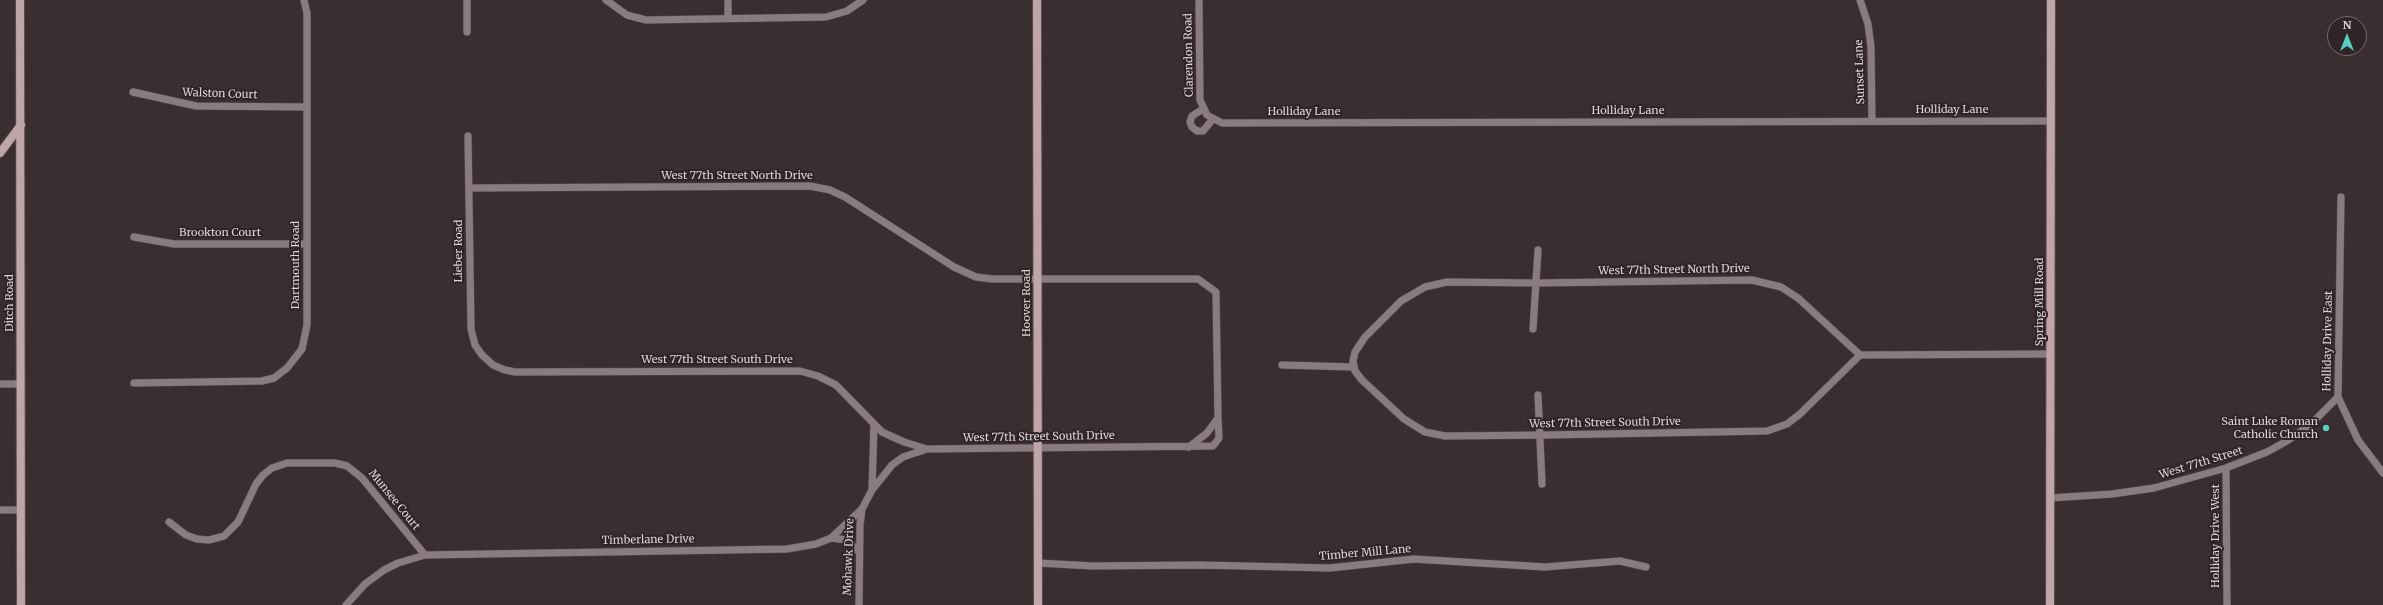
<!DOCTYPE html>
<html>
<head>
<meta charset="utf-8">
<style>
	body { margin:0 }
	#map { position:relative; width:2383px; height:605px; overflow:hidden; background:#3b2e30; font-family:Merriweather,serif }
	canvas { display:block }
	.north { position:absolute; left:2327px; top:16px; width:40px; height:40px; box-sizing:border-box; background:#312426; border:1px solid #766a6c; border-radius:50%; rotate:0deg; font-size:11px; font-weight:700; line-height:16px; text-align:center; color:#ddd4d5 }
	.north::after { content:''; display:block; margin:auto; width:14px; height:18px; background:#56cec3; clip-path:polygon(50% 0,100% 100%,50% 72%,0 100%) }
</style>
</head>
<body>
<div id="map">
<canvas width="2383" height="605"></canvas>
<div class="north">N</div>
</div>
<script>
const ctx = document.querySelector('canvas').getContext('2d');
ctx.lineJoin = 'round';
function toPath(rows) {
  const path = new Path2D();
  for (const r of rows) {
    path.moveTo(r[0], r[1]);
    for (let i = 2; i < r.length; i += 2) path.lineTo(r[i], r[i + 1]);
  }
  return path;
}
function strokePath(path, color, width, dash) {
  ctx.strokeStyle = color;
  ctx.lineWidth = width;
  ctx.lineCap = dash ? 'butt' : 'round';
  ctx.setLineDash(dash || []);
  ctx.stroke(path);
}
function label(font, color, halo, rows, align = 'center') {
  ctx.font = font + ' Merriweather,serif';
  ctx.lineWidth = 4;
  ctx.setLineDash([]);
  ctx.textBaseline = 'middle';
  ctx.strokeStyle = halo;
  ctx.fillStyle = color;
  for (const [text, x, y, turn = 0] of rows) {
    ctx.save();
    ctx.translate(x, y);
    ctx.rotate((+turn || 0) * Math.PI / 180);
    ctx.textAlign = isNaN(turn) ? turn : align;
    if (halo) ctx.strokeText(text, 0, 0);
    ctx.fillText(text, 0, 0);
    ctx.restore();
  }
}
const street = toPath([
	[467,0,467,32],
	[606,0,627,15,646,20,826,17,847,11,863,0],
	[728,0,728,18],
	[1199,0,1200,100,1207,115,1222,123,2051,121],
	[1860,0,1868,24,1871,47,1872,121],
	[133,92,196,106,307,107],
	[1203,109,1192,116,1190,122,1192,127,1197,131,1203,131,1213,119],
	[468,136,471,329,475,345,482,355,493,365,505,370,515,372,800,371,818,376,836,385,882,432,904,442,927,449,1213,446,1219,438,1218,418],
	[470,188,810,186,830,190,845,197,954,267,976,277,992,279,1198,279,1216,292,1218,418,1207,433,1189,447],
	[2341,197,2338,397,2358,440,2383,473],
	[134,237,174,244,307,244],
	[1533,329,1538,250],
	[1860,355,1800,414,1787,424,1767,431,1546,435,1445,436,1425,432,1404,419,1362,380,1355,371,1353,361,1355,352,1365,337,1401,301,1425,287,1447,282,1536,283,1752,280,1781,287,1798,298,1860,355,2051,354],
	[1282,365,1354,367],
	[134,383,262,381,274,378,287,368,302,349,307,325,307,13,304,0],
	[0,384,21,384],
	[1538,395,1542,484],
	[2226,468,2227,605],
	[872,490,874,424],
	[2050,498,2112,494,2154,488,2226,468,2267,452,2287,441,2310,425,2338,397],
	[0,510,21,510],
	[169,522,186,535,197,539,209,540,224,536,238,522,256,484,263,475,272,468,287,463,335,463,347,466,362,478,425,555],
	[831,538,847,540,859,552],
	[1038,563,1093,566,1200,565,1330,568,1414,559,1545,567,1620,561,1646,567],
	[346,605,365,584,384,570,398,563,425,555,787,549,816,544,831,538,862,509,872,490,892,465,903,457,927,449],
	[859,605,860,525,862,509]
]);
const secondary = toPath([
	[20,0,21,605],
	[1037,0,1038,605],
	[0,153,21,125],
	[2050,605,2051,0]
]);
const markers = [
	[2326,428,4,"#56cec3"]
];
const streetNames = [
	["Clarendon Road",1189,55,-91],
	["Sunset Lane",1860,72,-92],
	["Walston Court",220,94,2],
	["Holliday Lane",1952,110],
	["Holliday Lane",1628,111],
	["Holliday Lane",1304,112],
	["West 77th Street North Drive",737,176],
	["Brookton Court",220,233],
	["Lieber Road",459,251,-90],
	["Dartmouth Road",296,265,-90],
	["West 77th Street North Drive",1674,270,-1],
	["Spring Mill Road",2040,302,-90],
	["Ditch Road",10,303,-90],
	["Hoover Road",1027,303,-90],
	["Holliday Drive East",2328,341,-89],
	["West 77th Street South Drive",717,360],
	["West 77th Street South Drive",1605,423,-1],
	["West 77th Street South Drive",1039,437,-1],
	["West 77th Street",2201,463,-17],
	["Munsee Court",394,500,51],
	["Holliday Drive West",2216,536,-90],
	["Timberlane Drive",648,540,-1],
	["Timber Mill Lane",1365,553,-5],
	["Mohawk Drive",849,557,-88]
];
const poiNames = [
	["Saint Luke Roman",2318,422],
	["Catholic Church",2318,435]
];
strokePath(street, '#584c4e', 8);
strokePath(secondary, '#584c4e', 10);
strokePath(street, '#8a7c7e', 7);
strokePath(secondary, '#bda5a9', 8);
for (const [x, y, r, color] of markers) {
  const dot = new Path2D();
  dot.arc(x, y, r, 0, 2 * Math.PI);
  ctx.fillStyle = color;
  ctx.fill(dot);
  strokePath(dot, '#312426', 1.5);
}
label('11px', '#ddd4d5', '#312426', streetNames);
label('11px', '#ddd4d5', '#312426', poiNames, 'right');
</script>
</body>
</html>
